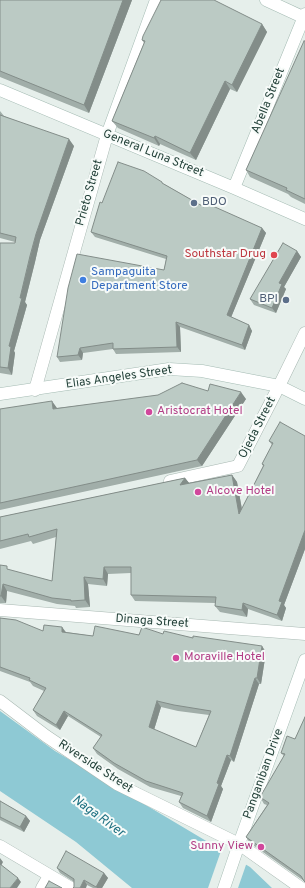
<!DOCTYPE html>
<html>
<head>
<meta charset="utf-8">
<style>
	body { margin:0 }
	canvas { display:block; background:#e6efeb }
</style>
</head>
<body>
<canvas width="305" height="888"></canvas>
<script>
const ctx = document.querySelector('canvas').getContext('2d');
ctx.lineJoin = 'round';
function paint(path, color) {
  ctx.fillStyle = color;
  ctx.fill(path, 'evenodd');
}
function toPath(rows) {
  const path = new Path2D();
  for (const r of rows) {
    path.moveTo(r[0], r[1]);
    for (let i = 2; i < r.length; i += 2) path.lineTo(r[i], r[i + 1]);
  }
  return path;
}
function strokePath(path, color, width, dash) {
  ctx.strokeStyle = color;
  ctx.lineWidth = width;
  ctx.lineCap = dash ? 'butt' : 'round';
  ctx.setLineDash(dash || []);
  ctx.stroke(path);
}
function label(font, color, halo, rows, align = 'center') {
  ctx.font = font + ' Overpass,sans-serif';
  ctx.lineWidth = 4;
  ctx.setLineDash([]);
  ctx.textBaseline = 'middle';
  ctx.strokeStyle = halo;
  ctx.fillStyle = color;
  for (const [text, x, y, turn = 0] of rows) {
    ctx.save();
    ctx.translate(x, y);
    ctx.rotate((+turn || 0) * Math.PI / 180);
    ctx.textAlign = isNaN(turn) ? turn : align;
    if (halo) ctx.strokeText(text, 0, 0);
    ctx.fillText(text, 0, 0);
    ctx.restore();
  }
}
const water = toPath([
	[0,711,55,751,250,867,272,888,132,888,76,842,0,791]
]);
const pier = toPath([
	[222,848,247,862,238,888,208,888]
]);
const street = toPath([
	[35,390,107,135],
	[170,481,238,466,279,386,305,333],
	[0,610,305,634],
	[0,701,46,736,117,784,239,844,301,888],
	[0,846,71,888],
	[42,888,49,876]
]);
const secondary = toPath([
	[266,0,305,18],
	[0,90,234,188,305,219],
	[107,135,156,0],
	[234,188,305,14],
	[0,394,169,369,202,371,279,386,305,399],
	[224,888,239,844,305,660]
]);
const wall = toPath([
	[0,0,132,0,89,113,0,77],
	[262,24,267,32,237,92,230,89,196,160,160,144,159,146,118,128,112,121,144,43,142,40],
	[305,41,305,204,291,197,288,194,250,177,246,170],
	[0,111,4,116,74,146,40,240,35,262,25,302,27,305,14,351,15,353,12,375,0,373,0,243,15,243,15,242,0,238],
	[164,184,204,207,262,228,266,233,231,317,249,325,252,331,245,350,180,327,181,352,116,354,113,349,83,353,82,360,60,362,57,357,164,270,166,259,95,237,91,232,102,203],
	[297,251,301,257,284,287,286,289,276,313,254,305,250,299],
	[208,391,246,399,202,466,0,510,0,409,57,408],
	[305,436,305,549,284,605,286,608,282,621,248,609,247,617,220,612,215,606,215,603,135,601,131,595,131,573,108,574,107,586,88,584,90,607,76,608,75,606,57,604,7,591,6,603,0,603,0,565,9,570,52,581,56,537,33,544,31,541,0,549,0,517,185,478,189,483,232,475,237,482,242,509,263,466,262,464,272,445,269,441],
	[0,618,43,631,62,627,66,632,93,636,163,634,193,638,266,652,261,684,259,684,234,762,231,760,221,786,223,789,211,822,183,808,179,802,181,796,150,787,118,769,97,754,93,748,101,737,68,716,60,730,37,716,33,710,44,691,33,686,30,682,0,671],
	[161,707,178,711,209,715,196,747,154,730],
	[305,717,305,883,304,881,250,843,246,837,267,805,264,804,260,797,284,756,281,753,295,739],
	[0,801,26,816,30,821,24,832,0,820],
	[57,868,104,873,108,878,102,888,93,888,87,885,74,887,74,882,60,873]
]);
const shadedWall = toPath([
	[123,0,132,0,89,113,84,105],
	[262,24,267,32,237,92,232,85],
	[225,81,230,89,196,160,190,153],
	[155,136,160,144,159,146,154,138],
	[69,139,74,146,40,240,35,262,25,302,27,305,14,351,15,353,12,375,8,368,9,346,20,298,36,234],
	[262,228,266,233,230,320,227,315],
	[297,251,301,257,284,287,286,289,276,313,272,308,279,283],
	[176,322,180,327,181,352,177,347],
	[249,325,252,331,245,350,242,345],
	[80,348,83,353,82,360,78,355],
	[241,392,246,399,202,466,197,460],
	[52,401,57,408,53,409],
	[232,475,237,482,244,521,239,514],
	[185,478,190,484,180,485],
	[305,530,305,549,284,605,286,608,282,621,277,615,279,601],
	[104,567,108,574,107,586,103,579],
	[84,577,88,584,90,607,85,600],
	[3,584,7,591,6,603,1,596],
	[243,603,248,609,247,617,242,610],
	[62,627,66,633,62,632],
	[262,646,266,652,261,684,257,678],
	[255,678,259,684,234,762,230,756],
	[157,701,161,707,153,733,149,727],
	[64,711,68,716,60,730,56,725],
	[227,755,231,760,221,786,223,789,211,822,207,816,217,783],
	[26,816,30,821,24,832,20,827],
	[0,858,3,862,1,866,0,865],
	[104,873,108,878,102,888,97,888,96,887],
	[18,878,21,882,17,888,10,888],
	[84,880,87,885,86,888,80,888]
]);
const building = toPath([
	[0,0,123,0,84,105,0,71,0,0],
	[161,0,214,0,262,24,232,85,225,81,190,153,155,136,154,138,112,121,145,41,142,40,143,36,161,0],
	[304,41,305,41,305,199,286,190,287,188,246,170,304,41],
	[0,115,69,139,36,234,30,256,20,298,22,298,9,346,11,347,8,368,0,367,0,243,15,243,16,237,0,233,0,115],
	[118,162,144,171,162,182,162,183,204,207,206,203,262,228,227,315,249,325,242,345,176,322,177,347,113,349,113,343,80,348,78,355,57,357,68,288,77,254,164,270,167,256,91,232,100,202,102,203,118,162],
	[283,243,297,251,279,283,282,284,272,308,250,299,283,243],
	[182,383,208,391,210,384,241,392,197,460,0,503,0,409,52,401,53,409,158,395,182,383],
	[280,422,305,436,305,530,279,601,282,602,277,615,243,603,242,610,215,606,216,597,131,595,131,567,104,567,103,579,84,577,85,600,71,601,71,600,52,598,3,584,1,596,0,596,0,565,7,566,7,569,52,581,57,529,29,537,28,534,0,541,0,517,185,478,180,485,232,475,239,514,264,465,262,464,273,443,269,441,280,422],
	[0,618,16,620,43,631,44,625,62,627,62,632,93,636,95,626,139,635,142,627,163,634,164,631,193,638,193,636,262,646,257,678,255,678,230,756,227,755,217,783,219,784,207,816,179,802,183,793,146,781,114,763,93,748,102,735,64,711,56,725,33,710,46,688,29,680,30,678,0,667,0,618],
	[157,701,174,705,211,711,196,747,149,727,157,701],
	[305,717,305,882,304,881,301,876,246,837,269,803,260,797,285,754,281,753,287,736,295,739,305,717],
	[0,801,26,816,20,827,0,817,0,801],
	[66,851,104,873,96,887,84,880,80,888,73,888,74,887,74,879,57,868,66,851],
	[0,864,18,878,10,888,0,888,0,864],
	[49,881,62,888,45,888,49,881]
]);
const markers = [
	[194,203,4,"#5c6f8a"],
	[274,255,4,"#e0444e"],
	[83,280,4,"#3f7fe0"],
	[286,300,4,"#5c6f8a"],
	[149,412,4,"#d1479c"],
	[198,492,4,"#d1479c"],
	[176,658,4,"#d1479c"],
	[261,847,4,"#d1479c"]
];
const streetNames = [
	["Abella Street",269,101,-68],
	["General Luna Street",153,154,22],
	["Prieto Street",90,193,-74],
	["Elias Angeles Street",119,378,-8],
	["Ojeda Street",258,428,-63],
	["Dinaga Street",152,622,4],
	["Riverside Street",95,767,33],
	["Panganiban Drive",264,774,-70]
];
const serviceNames = [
	["BDO",202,203],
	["BPI",278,300,"right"]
];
const healthNames = [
	["Southstar Drug",266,255]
];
const shopNames = [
	["Sampaguita",91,273],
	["Department Store",91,287]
];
const hotelNames = [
	["Aristocrat Hotel",157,412],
	["Alcove Hotel",206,492],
	["Moraville Hotel",184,658],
	["Sunny View",253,847,"right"]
];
const waterNames = [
	["Naga River",98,817,36]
];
paint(water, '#8ec9d4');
paint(pier, '#e6efeb');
strokePath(street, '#a8b8b2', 13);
strokePath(secondary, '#a4bbb3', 13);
strokePath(street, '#fff', 12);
strokePath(secondary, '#fff', 12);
paint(wall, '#a1aea9');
paint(shadedWall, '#838d89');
paint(building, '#bbcac4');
strokePath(building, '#838d89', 1);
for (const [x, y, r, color] of markers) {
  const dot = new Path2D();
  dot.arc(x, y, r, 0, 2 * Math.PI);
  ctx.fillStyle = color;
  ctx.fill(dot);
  strokePath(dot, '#f7fbf9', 1.5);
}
label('12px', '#24423a', '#f7fbf9', streetNames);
label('12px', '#4e5e75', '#f7fbf9', serviceNames, 'left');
label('12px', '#be3a42', '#f7fbf9', healthNames, 'right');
label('12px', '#366cbe', '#f7fbf9', shopNames, 'left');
label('12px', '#b23c85', '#f7fbf9', hotelNames, 'left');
label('italic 13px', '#1c6f80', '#f7fbf9', waterNames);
</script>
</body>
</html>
